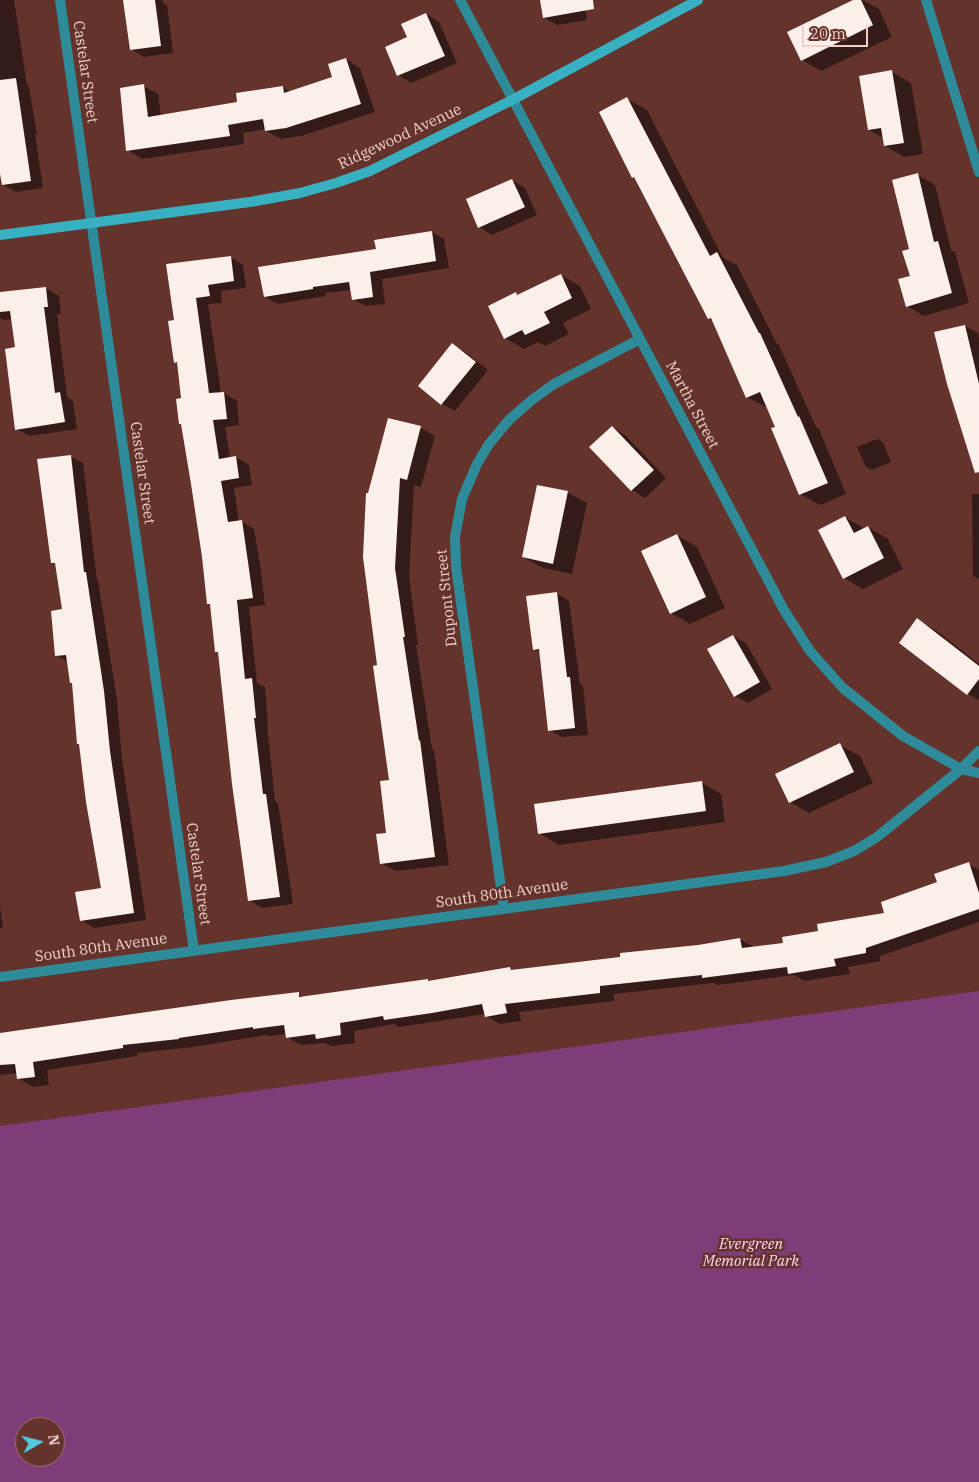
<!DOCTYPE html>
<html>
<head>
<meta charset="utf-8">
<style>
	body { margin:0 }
	#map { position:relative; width:979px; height:1482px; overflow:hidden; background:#64332c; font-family:"IBM Plex Serif",serif }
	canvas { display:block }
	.north { position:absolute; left:15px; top:1417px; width:50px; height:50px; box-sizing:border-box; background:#64332c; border:1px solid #9c726c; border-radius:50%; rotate:82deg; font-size:14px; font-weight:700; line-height:20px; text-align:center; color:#efd0cb }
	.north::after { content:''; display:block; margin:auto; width:18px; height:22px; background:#54cadd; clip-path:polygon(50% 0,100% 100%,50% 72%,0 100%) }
	.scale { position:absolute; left:802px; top:25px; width:66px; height:22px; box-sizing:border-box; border:2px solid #efd0cb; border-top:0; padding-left:6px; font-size:15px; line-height:18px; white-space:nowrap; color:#efd0cb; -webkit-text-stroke:4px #64332c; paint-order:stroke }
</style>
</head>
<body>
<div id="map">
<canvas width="979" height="1482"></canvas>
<div class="north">N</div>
<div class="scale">20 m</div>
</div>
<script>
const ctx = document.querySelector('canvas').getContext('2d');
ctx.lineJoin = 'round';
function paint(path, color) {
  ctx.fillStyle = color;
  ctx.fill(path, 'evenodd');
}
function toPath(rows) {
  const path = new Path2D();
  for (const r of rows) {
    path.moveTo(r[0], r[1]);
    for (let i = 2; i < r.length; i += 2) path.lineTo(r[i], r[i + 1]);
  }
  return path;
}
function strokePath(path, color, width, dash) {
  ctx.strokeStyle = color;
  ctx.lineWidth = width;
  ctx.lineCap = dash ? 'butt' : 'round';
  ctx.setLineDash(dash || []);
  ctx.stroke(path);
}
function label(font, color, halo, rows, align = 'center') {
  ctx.font = font + ' "IBM Plex Serif",serif';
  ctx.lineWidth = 5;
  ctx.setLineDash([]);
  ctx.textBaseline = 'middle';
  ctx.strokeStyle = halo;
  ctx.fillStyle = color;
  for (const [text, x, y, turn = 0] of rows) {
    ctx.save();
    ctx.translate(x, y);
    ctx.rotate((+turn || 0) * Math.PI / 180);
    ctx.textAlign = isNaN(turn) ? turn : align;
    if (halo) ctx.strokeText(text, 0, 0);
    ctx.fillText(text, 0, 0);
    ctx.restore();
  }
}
const green = toPath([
	[979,991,979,1482,0,1482,0,1126],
	[25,1427,55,1427,55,1457,25,1457]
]);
const shadow = toPath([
	[0,0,14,0,27,85,29,87,37,134,35,134,43,188,16,192,3,185,1,175,0,176],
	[124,0,162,0,163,3,167,5,173,53,144,57,131,49],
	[541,0,584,0,587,20,557,25,544,18],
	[856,0,863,0,879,9,892,37,821,71,802,60],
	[426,14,439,22,457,63,411,83,398,75,408,38],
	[346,59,360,68,375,112,301,136,281,139,266,131,266,129,243,133,244,144,142,159,128,150,143,86,158,94,161,116,238,103,283,87,291,92,334,78],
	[892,72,911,83,923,154,904,157,885,146,883,138,869,130],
	[627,99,647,110,723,258,737,265,777,344,779,345,816,427,819,429,846,494,820,505,800,494,768,408,747,397,713,321,709,318,636,179,633,177],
	[918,175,935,185,951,250,955,252,969,303,924,316,907,306,911,277,910,250],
	[512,180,525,188,537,215,492,235,479,227],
	[432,232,444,239,449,268,382,279,385,304,366,306,353,299,352,290,325,293,326,296,278,304,265,297,377,250],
	[230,257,243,265,246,288,221,291,222,303,208,304,221,393,224,393,237,401,239,425,225,427,230,458,236,457,249,465,252,485,234,488,239,522,241,521,254,529,261,571,265,605,249,607,257,683,265,687,268,725,267,725,275,801,278,803,293,904,262,908,249,900,220,653,216,651,212,606,208,604,178,363,175,362,175,321],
	[561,275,580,286,591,309,563,323,569,334,545,346,538,342,524,349,505,338,516,294,519,296],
	[46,288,59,296,61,314,57,314,67,397,73,401,77,429,29,436,16,429,16,349,12,319,4,320,0,318,0,293],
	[965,326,978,333,979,339,979,461],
	[452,345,465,352,488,370,455,411,442,404,419,386],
	[389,419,421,428,435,436,421,487,414,485,409,577,418,645,416,645,432,749,434,750,449,865,396,871,381,863,388,834,390,781,378,666,369,495],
	[612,427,625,435,666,478,645,498,632,490,591,448],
	[877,439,883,442,891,462,872,470,866,467,857,447],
	[70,456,83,463,97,580,98,581,117,700,122,759,146,920,94,928,81,920,102,889,73,684,71,683,68,662,57,656,63,610,56,565,52,562],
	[567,492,587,503,572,574,543,568,523,557],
	[972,494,979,494,979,579,973,576],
	[845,517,865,529,868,527,888,539,903,569,863,589,844,578],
	[677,535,697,547,725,608,690,624,671,613],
	[556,593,569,601,580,684,583,686,588,735,562,737,549,730,541,653,534,649],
	[917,620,937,631,979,664,979,700,968,694],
	[733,636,746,643,772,689,748,703,735,696],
	[840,745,860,756,873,783,809,813,790,802],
	[702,783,721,794,725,822,559,845,539,833],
	[968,864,979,870,979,922,880,956,880,961,848,967,850,974,804,981,794,975,718,985,713,983,614,994,614,1001,519,1012,521,1021,500,1024,486,1016,485,1014,399,1027,394,1024,354,1031,355,1043,332,1046,325,1043,301,1045,287,1037,287,1034,269,1036,266,1035,193,1047,137,1053,137,1056,47,1070,49,1085,33,1087,18,1078,18,1073,0,1075,0,1035,298,994,305,997,428,980,431,982,510,969,514,971,621,958,740,939,755,948,785,944,886,914],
	[0,906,3,928,0,928]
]);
const building = toPath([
	[123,0,155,0,161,46,130,50],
	[540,0,593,0,594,9,543,18],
	[853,0,861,0,873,25,801,61,787,32],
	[426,13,445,56,397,76,385,47,407,37,401,24],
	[346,58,361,104,286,128,265,131,263,119,228,125,230,136,126,151,120,88,144,84,148,117,237,102,236,93,283,86,284,93,332,77,328,64],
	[892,70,904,143,884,146,881,128,868,130,859,76],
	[16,78,31,181,2,185,0,174,0,80],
	[627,97,710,256,717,252,759,333,760,333,798,417,799,416,828,483,799,495,771,428,775,427,760,392,746,398,711,318,708,319,634,177,632,178,599,112],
	[918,173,934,242,938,241,952,293,906,307,898,279,910,276,902,251,909,249,892,180],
	[512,179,525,207,478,228,466,199],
	[432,231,436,261,370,272,373,297,352,300,349,282,313,287,313,289,264,297,258,267,376,249,374,240],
	[231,256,234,281,208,285,210,296,196,298,209,393,224,392,227,419,213,420,219,459,236,456,239,478,221,481,228,522,242,520,248,562,253,598,237,600,245,679,252,678,256,718,254,718,263,794,266,794,280,897,248,901,232,784,218,652,215,652,210,604,207,604,202,557,191,484,181,424,179,424,176,399,181,398,177,362,174,363,168,321,174,320,166,264],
	[561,274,572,298,544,312,550,323,525,335,522,330,504,339,488,306,516,292,517,295],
	[46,287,48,307,44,307,55,393,60,392,65,422,15,430,5,349,15,347,10,311,0,312,0,292],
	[965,325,979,384,979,472,975,473,947,384,934,332],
	[452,343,476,362,441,405,418,386],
	[388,418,421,426,407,480,400,478,395,568,405,637,403,637,419,741,420,740,435,857,380,864,376,834,386,833,380,781,389,780,373,666,377,665,363,557,366,493,368,493],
	[612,426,654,470,631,491,589,447],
	[71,455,84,572,86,572,104,691,110,751,134,913,80,921,75,892,101,888,86,802,79,744,77,744,72,683,70,683,66,655,55,656,51,611,62,609,55,563,51,563,37,459],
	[537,485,568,491,553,564,522,557],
	[845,516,854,533,868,526,884,558,843,579,818,530],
	[677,534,706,597,670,614,641,551],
	[557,592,567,677,570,677,575,728,548,731,539,649,533,650,526,596],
	[917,618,979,666,979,679,967,695,899,643],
	[733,635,760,682,734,697,707,649],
	[840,743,854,772,789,803,775,774],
	[702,781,706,811,538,834,534,804],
	[969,862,979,893,979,909,866,948,866,953,834,959,836,966,788,974,787,967,702,978,702,975,600,986,600,993,505,1004,507,1013,485,1017,482,1004,432,1013,384,1020,383,1016,340,1023,341,1035,316,1039,315,1034,286,1038,284,1025,253,1029,253,1027,179,1038,179,1039,123,1045,123,1048,33,1062,35,1077,17,1079,15,1064,0,1065,0,1033,231,1000,299,992,299,997,428,979,428,981,510,967,511,970,620,957,620,953,698,945,740,938,742,948,783,943,782,937,818,931,817,924,884,913,881,902,937,882,934,874]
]);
const minor = toPath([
	[60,0,194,951],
	[460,0,784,610,810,651,843,688,903,736,961,769,979,773],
	[926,0,979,172],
	[504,909,456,567,455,537,462,499,477,464,489,444,509,420,533,399,554,384,640,339],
	[0,977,784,871,826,862,854,851,877,837,961,769,979,751]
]);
const secondary = toPath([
	[0,235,250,202,300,193,336,183,370,171,514,99,698,0]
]);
const streetNames = [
	["Castelar Street",85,72,82],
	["Ridgewood Avenue",400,137,-25],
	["Martha Street",692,405,62],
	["Castelar Street",142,473,82],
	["Dupont Street",447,598,-96],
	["Castelar Street",198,874,82],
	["South 80th Avenue",502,894,-8],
	["South 80th Avenue",101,948,-8]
];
const parkNames = [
	["Evergreen",751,1245],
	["Memorial Park",751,1262]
];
paint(green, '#7e3c79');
paint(shadow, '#0007');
paint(building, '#faefe9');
strokePath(minor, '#2e8c9a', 10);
strokePath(secondary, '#37b0c2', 10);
label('15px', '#efd0cb', '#64332c', streetNames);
label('italic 15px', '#ffd5fa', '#64332c', parkNames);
</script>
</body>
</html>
